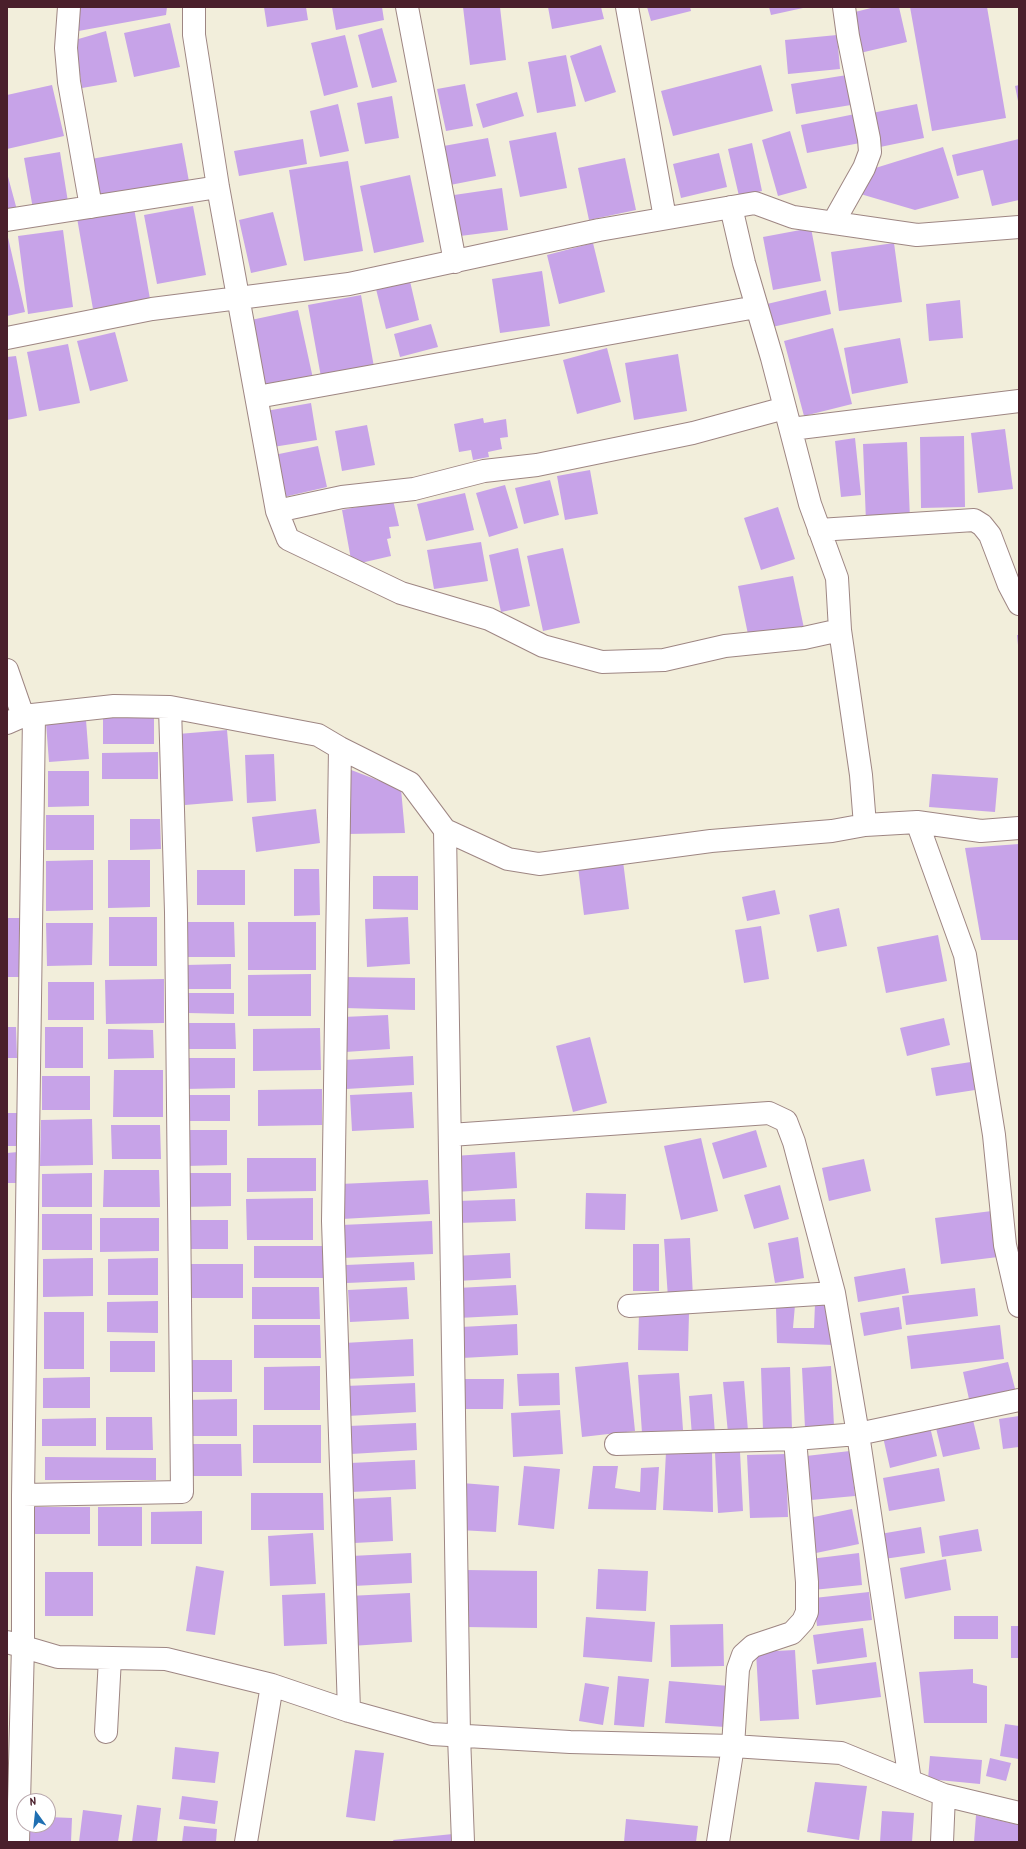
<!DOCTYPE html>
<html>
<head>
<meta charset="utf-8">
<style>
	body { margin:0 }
	#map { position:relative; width:1026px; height:1849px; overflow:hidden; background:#f2eedb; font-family:Kalam,sans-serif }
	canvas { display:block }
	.frame { position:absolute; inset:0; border:8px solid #4a1f2b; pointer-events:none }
	.north { position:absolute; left:16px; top:1793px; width:40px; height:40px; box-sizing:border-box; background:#fff; border:1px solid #b7a5aa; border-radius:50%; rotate:345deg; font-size:11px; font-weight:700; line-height:16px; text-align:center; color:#4a1f2b }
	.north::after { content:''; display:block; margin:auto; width:14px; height:18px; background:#1f6fb2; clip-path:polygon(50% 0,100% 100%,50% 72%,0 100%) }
</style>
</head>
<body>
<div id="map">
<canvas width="1026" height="1849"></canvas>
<div class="frame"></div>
<div class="north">N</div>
</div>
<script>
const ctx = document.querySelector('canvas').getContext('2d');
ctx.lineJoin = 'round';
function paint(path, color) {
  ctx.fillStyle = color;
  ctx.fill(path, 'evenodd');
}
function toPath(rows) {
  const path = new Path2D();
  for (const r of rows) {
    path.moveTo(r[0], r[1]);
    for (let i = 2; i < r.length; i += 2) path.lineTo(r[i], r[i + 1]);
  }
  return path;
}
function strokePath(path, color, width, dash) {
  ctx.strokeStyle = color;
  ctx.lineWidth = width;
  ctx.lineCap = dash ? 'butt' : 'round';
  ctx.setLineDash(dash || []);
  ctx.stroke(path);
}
const building = toPath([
	[80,7,167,7,166,15,73,32],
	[264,7,306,7,308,20,267,27],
	[332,7,382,7,384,20,336,30],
	[463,7,500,7,506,60,470,65],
	[548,7,601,7,604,19,552,29],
	[647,7,690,7,691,11,651,21],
	[769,7,802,7,803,8,771,15],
	[875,7,899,7,907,42,860,53,851,13],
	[910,7,987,7,1006,118,932,131],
	[170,23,180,67,134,77,124,33],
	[382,28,397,82,372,88,358,35],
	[106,31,117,82,82,88,75,40],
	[345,35,358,87,324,96,311,43],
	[837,35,840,69,788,74,785,40],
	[601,45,616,92,585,102,570,56],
	[566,55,576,106,537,113,528,62],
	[761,65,773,111,673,136,661,91],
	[847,75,851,105,796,114,791,84],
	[465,84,473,126,446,131,437,89],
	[52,85,64,136,7,149,7,95],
	[1019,85,1019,101,1018,101,1015,86],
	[517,92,524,116,483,128,476,104],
	[392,96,399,138,365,144,357,103],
	[338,104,349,151,320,157,310,111],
	[917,104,924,138,880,147,872,113],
	[855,114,860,143,807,153,801,125],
	[790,131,807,188,778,196,762,140],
	[556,132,567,188,520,197,509,141],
	[488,138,496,176,445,186,438,147],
	[303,139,307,164,239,176,234,151],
	[1019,139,1019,200,992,206,983,170,957,176,952,155],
	[182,143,190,187,99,203,91,159],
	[752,143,762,191,739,196,728,149],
	[943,147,959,198,915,210,857,193,869,170],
	[60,152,68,202,33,209,24,158],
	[719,153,727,187,681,198,673,164],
	[625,158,636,210,589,220,578,168],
	[348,161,363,251,304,261,289,170],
	[7,173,17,210,7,213],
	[410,175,424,242,374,253,360,186],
	[502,188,508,230,460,236,454,195],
	[193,206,206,275,157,284,144,215],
	[134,208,150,299,93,309,77,218],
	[273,212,287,265,251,273,239,220],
	[811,228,821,281,773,290,763,237],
	[63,230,73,307,28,314,18,236],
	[7,233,25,312,7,316],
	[593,243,605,292,559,304,547,255],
	[894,243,902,302,839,311,831,252],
	[542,271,550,326,500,333,492,279],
	[409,277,419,320,386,329,375,285],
	[826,290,831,314,772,327,767,304],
	[361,295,374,367,321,377,308,305],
	[960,300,963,338,929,341,926,304],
	[298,310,314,383,266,392,251,320],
	[431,324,438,347,400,357,394,334],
	[833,328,852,404,804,416,784,341],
	[115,332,128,381,90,391,77,341],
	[900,338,908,383,852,394,844,348],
	[68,344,80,403,39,411,27,352],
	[607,348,621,402,577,414,563,360],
	[678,354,687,411,634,420,625,363],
	[16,356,27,416,7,420,7,357],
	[311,403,317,440,273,447,266,411],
	[483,418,484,423,506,419,508,437,500,438,502,449,488,452,489,457,473,460,471,450,459,452,454,424],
	[367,425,375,465,342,471,335,431],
	[1005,429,1013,489,978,493,971,433],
	[964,436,965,507,921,508,920,437],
	[855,438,861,495,841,497,835,441],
	[907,442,910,520,866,522,863,444],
	[318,446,327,487,284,497,274,455],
	[590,470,598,514,565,520,557,476],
	[550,480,559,515,524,524,515,488],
	[505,485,518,528,489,537,476,493],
	[465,493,474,530,426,541,417,504],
	[393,500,399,526,389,527,391,538,387,539,391,556,352,565,342,510],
	[778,507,795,559,761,570,744,518],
	[481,542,488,581,434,589,427,550],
	[518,548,530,606,501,612,489,555],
	[563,548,580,623,543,631,527,556],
	[793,576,805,633,750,644,738,586],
	[1017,635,1019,635,1019,645,1018,645],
	[103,713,154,713,154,744,103,744],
	[86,720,89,759,49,762,46,723],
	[227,730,233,801,185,805,178,734],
	[158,752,158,779,102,779,102,753],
	[274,754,276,801,247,803,245,755],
	[346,768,401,789,405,833,347,834],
	[48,771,89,771,89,806,48,807],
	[932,774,998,778,995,812,929,807],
	[316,809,320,843,256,852,252,817],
	[46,815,94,815,94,850,46,850],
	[130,819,160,819,161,849,130,850],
	[1019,844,1019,940,981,940,965,848],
	[93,860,93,910,46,911,46,861],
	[108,860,150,860,150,907,108,908],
	[623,861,629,909,584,915,578,867],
	[294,869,319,869,320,915,294,916],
	[197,870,245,870,245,905,197,905],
	[373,876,418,876,418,910,373,909],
	[775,890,780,914,747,921,742,897],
	[839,908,847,946,817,952,809,915],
	[109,917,157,917,157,966,109,966],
	[408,917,410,964,367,967,365,919],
	[7,918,27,918,29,977,7,977],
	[183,922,234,922,235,957,183,957],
	[248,922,316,922,316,970,248,970],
	[46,923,93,923,92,965,47,966],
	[761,926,769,979,744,983,735,930],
	[938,935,947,981,886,993,877,947],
	[231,964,231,989,185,989,185,965],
	[311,974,311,1016,248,1016,248,975],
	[345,977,415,978,415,1010,345,1008],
	[164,979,164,1023,106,1024,105,980],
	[48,982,94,982,94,1020,48,1020],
	[188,993,234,993,234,1014,188,1013],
	[388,1015,390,1049,345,1052,343,1017],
	[944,1018,950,1045,907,1056,900,1028],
	[184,1023,235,1023,236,1049,184,1049],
	[7,1027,16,1027,17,1058,7,1058],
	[45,1027,83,1027,83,1068,45,1068],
	[320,1028,321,1070,253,1071,253,1029],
	[108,1029,153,1030,154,1058,108,1059],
	[590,1037,607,1103,573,1112,556,1046],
	[413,1056,414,1085,346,1089,344,1060],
	[184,1058,235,1058,235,1088,184,1089],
	[971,1062,975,1090,936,1096,931,1068],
	[114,1070,163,1070,163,1117,113,1117],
	[42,1076,90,1076,90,1110,42,1110],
	[322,1089,322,1125,258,1126,258,1090],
	[412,1092,414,1128,352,1131,350,1095],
	[182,1095,230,1095,230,1121,182,1121],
	[7,1113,18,1113,17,1146,7,1146],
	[92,1119,93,1165,40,1166,41,1120],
	[111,1125,160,1125,161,1159,112,1159],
	[185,1130,227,1130,227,1165,185,1166],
	[756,1130,767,1167,723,1179,712,1143],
	[701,1138,718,1211,681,1220,664,1146],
	[18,1152,18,1183,7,1183,7,1153],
	[515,1152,517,1188,456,1192,454,1156],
	[247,1158,316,1158,316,1191,247,1192],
	[864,1159,871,1191,829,1201,822,1168],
	[104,1170,159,1170,160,1207,103,1207],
	[92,1173,92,1207,42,1207,42,1174],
	[183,1173,231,1173,231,1206,183,1207],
	[428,1180,430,1214,342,1219,340,1184],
	[780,1185,789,1219,754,1229,744,1195],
	[586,1193,626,1194,625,1230,585,1229],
	[313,1198,313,1240,247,1240,246,1199],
	[515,1199,516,1221,458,1223,457,1201],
	[992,1211,998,1257,941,1264,935,1218],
	[42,1214,92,1214,92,1250,42,1250],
	[100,1218,159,1218,159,1251,100,1252],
	[183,1220,228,1220,228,1249,183,1249],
	[432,1221,433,1254,342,1258,341,1225],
	[798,1237,804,1278,775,1283,768,1243],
	[690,1238,693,1297,668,1298,664,1239],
	[633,1244,659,1244,659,1291,633,1291],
	[254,1246,326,1246,326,1278,254,1278],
	[510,1253,511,1278,457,1281,455,1256],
	[93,1258,93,1296,43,1297,43,1259],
	[158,1258,158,1295,108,1295,108,1259],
	[414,1262,415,1280,347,1283,346,1265],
	[185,1264,243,1264,243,1298,186,1298],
	[905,1268,909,1293,858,1302,854,1277],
	[516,1285,518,1315,458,1318,457,1288],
	[252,1287,319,1287,320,1319,252,1319],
	[407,1287,409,1319,350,1322,348,1290],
	[975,1288,978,1316,906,1325,902,1296],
	[158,1301,158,1333,107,1332,107,1302],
	[815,1304,834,1306,834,1345,777,1343,776,1308,795,1305,793,1328,814,1328],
	[899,1307,902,1329,864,1336,860,1313],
	[44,1312,84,1312,84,1369,44,1369],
	[639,1313,689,1314,688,1351,638,1350],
	[517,1324,518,1355,462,1358,461,1327],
	[254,1325,320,1325,321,1358,254,1358],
	[1000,1325,1004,1359,911,1369,907,1336],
	[413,1339,414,1376,345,1379,344,1343],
	[110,1341,155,1341,155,1372,110,1372],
	[182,1360,232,1360,232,1392,182,1392],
	[628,1362,635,1431,582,1437,575,1367],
	[1008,1362,1017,1396,971,1408,963,1372],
	[320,1366,320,1410,264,1410,264,1367],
	[831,1366,834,1426,805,1428,802,1368],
	[790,1367,792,1429,763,1431,761,1368],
	[559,1373,560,1405,519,1406,517,1374],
	[679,1373,683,1430,642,1433,638,1375],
	[90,1377,90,1408,43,1408,43,1378],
	[462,1379,504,1379,503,1409,462,1409],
	[744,1381,748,1431,728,1433,723,1382],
	[415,1383,416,1412,348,1416,346,1386],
	[712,1394,715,1434,692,1436,689,1396],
	[237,1399,237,1436,185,1436,185,1400],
	[560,1410,563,1454,513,1457,511,1413],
	[1019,1416,1019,1447,1003,1449,999,1419],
	[106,1417,152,1417,153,1450,106,1450],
	[96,1418,96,1446,42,1446,42,1419],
	[973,1420,980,1449,943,1457,936,1428],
	[416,1423,417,1450,351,1454,349,1426],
	[253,1425,321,1425,321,1463,253,1463],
	[930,1427,937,1456,890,1468,883,1437],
	[189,1444,241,1444,242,1476,189,1476],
	[712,1451,713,1512,663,1510,666,1452],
	[850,1451,855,1496,811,1500,806,1456],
	[740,1452,743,1511,718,1513,715,1453],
	[786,1454,788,1517,750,1518,747,1455],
	[45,1457,156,1458,156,1480,45,1480],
	[415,1460,416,1489,351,1492,350,1463],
	[524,1466,560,1469,554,1529,518,1525],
	[593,1466,618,1466,615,1488,640,1492,641,1468,659,1467,656,1510,588,1509],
	[939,1468,945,1501,889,1511,883,1478],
	[462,1483,499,1486,496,1532,459,1530],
	[251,1493,323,1493,324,1530,251,1530],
	[391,1497,393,1541,354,1543,351,1499],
	[32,1507,90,1507,90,1534,32,1534],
	[98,1507,142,1507,142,1546,98,1546],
	[852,1509,859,1544,816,1553,809,1518],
	[202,1511,202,1544,151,1544,151,1512],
	[921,1527,925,1553,884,1559,880,1534],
	[978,1529,982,1551,942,1557,939,1536],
	[313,1533,316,1584,270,1586,268,1536],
	[411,1553,412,1583,353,1586,351,1556],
	[859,1553,862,1585,813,1590,810,1559],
	[946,1559,951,1590,905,1599,900,1568],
	[196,1566,224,1571,215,1635,186,1631],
	[598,1569,648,1571,646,1611,596,1609],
	[466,1570,537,1571,537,1628,465,1627],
	[45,1572,93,1572,93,1616,45,1616],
	[869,1592,872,1620,817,1626,814,1598],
	[325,1593,327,1644,284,1646,282,1595],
	[410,1593,412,1642,351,1646,348,1596],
	[954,1616,998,1616,998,1639,954,1639],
	[586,1617,655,1622,652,1662,583,1657],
	[723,1624,724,1666,671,1667,670,1625],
	[1011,1626,1019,1626,1019,1658,1011,1658],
	[863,1628,867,1657,817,1664,813,1635],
	[795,1650,799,1719,760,1721,756,1652],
	[876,1662,881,1697,816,1705,812,1670],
	[973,1669,973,1683,987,1686,987,1723,924,1723,919,1672],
	[618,1676,649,1679,644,1727,614,1725],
	[669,1681,729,1686,725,1727,665,1723],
	[585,1683,609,1687,603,1725,579,1721],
	[1005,1724,1019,1726,1019,1759,1000,1756],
	[175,1747,219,1752,215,1783,172,1779],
	[355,1750,384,1753,375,1821,346,1817],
	[930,1756,982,1760,980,1784,928,1779],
	[990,1758,1011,1763,1006,1781,986,1776],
	[815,1782,867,1786,859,1840,807,1832],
	[182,1796,218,1801,215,1824,179,1819],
	[137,1805,161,1808,157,1842,132,1842],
	[83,1810,122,1815,118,1842,79,1842],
	[882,1811,914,1813,912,1842,880,1842],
	[976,1815,1019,1825,1019,1842,974,1842],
	[48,1817,72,1818,71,1842,24,1842,24,1825,48,1825],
	[626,1819,698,1826,696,1842,624,1842],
	[184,1826,217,1829,216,1842,182,1842],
	[453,1834,454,1842,394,1842,393,1840]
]);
const minor = toPath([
	[69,7,66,48,69,82,91,207],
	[194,7,194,35,218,187,277,511,288,539,401,593,489,619,543,646,602,662,664,660,725,646,804,638,840,630,837,578,810,504,772,358,744,263,731,207],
	[407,7,455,262],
	[627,7,665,218],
	[7,220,218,187],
	[833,223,864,168,870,152,869,139,848,36,844,7],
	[7,338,152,309,349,284,599,230,755,203,793,217,917,235,1019,227],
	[257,397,756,307],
	[791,429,1019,401],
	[277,511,342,497,414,489,484,471,537,465,693,433,785,408],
	[819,530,974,520,982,525,990,535,1009,585,1019,604],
	[840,630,861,775,865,825],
	[7,670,23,716],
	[7,723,23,716,114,706,170,707,318,735,340,748,410,783,445,830,508,859,539,864,711,841,832,831,865,825,917,822,981,831,1019,828],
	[340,748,333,1221,349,1711],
	[917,822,965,955,994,1135,1005,1245,1019,1306],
	[445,830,459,1736,463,1842],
	[450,1135,769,1113,786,1121,794,1142,834,1293,858,1434,910,1781],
	[629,1306,834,1293],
	[616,1444,795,1439,858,1434,1019,1400],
	[23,1495,182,1492,176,912,170,707],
	[7,1642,58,1657,166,1659,272,1685,349,1711,432,1734,570,1742,733,1746,841,1753,944,1795,1019,1813],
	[106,1732,110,1658],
	[18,1842,23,1645,23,1495,34,715],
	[246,1842,272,1685],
	[718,1842,733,1746,738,1669,743,1655,753,1646,792,1633,803,1621,807,1612,807,1582,795,1439],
	[942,1842,944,1795]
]);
paint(building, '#c7a3e8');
strokePath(minor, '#9e8683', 24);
strokePath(minor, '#fff', 22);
</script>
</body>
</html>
